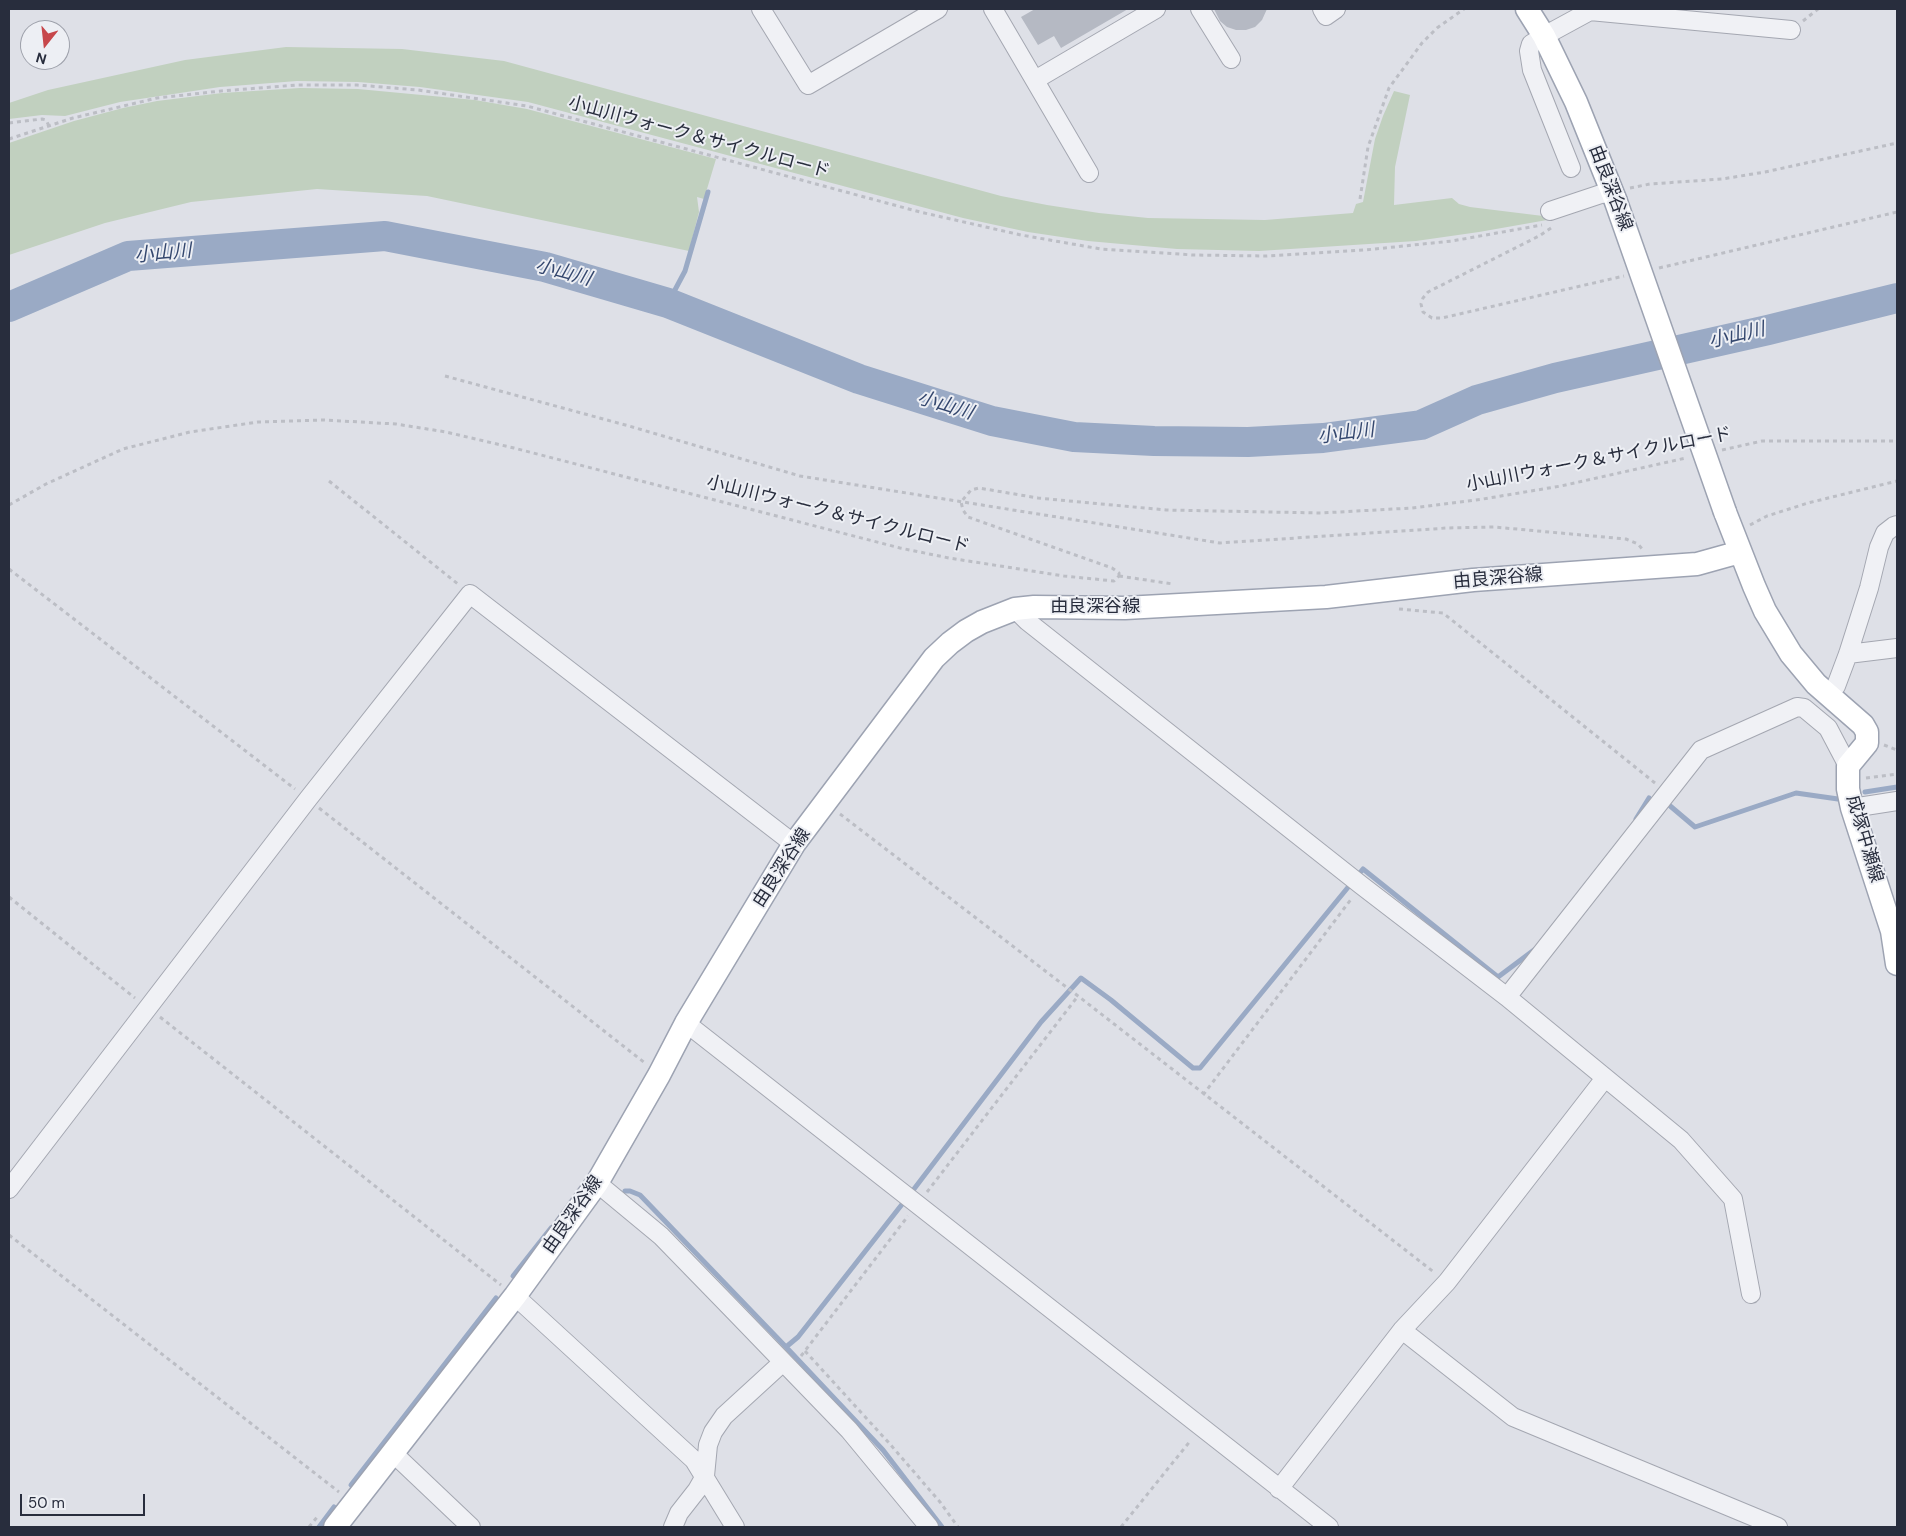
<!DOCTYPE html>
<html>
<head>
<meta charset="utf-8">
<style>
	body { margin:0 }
	#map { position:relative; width:1906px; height:1536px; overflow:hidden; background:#dee0e7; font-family:"DM Sans",sans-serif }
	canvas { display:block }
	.frame { position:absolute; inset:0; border:10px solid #282d3d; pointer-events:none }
	.north { position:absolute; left:20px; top:20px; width:50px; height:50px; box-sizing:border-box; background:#edeff4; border:1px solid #9ea1ab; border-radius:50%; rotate:196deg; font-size:14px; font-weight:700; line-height:20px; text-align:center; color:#282d3d }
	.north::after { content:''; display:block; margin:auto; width:18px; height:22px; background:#c7474b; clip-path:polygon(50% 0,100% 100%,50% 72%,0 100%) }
	.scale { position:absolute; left:20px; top:1494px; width:125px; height:22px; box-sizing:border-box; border:2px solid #282d3d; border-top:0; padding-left:6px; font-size:15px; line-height:18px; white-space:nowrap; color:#282d3d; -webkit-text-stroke:4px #edeff4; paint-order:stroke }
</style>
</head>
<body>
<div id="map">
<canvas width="1906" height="1536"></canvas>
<div class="frame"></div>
<div class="north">N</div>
<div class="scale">50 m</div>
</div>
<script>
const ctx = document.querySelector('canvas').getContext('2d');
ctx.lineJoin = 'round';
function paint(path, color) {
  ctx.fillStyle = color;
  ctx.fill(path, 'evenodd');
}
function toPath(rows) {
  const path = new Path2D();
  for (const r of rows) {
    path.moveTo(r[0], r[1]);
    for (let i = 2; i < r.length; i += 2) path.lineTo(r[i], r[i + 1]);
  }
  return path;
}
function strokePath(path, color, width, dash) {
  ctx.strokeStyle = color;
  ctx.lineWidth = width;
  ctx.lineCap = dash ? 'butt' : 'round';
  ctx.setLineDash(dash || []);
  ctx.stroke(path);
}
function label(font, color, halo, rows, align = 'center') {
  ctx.font = font + ' "DM Sans","Noto Sans JP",sans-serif';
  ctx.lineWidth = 4;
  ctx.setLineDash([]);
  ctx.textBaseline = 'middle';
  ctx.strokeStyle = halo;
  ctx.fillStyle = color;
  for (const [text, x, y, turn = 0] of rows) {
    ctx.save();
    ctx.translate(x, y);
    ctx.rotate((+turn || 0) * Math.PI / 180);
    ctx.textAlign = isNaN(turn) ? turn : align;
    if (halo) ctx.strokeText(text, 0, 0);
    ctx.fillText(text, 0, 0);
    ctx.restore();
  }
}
const green = toPath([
	[286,47,402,49,504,61,1001,196,1047,205,1099,213,1148,218,1265,220,1353,213,1356,204,1363,202,1375,139,1383,116,1394,91,1410,95,1395,167,1394,205,1452,198,1459,204,1470,207,1543,216,1547,220,1479,232,1416,241,1259,251,1177,249,1088,241,1028,232,963,218,528,102,420,87,358,82,297,81,220,87,120,102,65,116,42,115,9,119,9,103,48,90,185,60],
	[300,88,358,89,475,100,527,109,716,159,704,199,697,197,699,212,689,251,427,196,317,189,191,202,105,223,9,255,9,143,74,121,123,108,157,101,222,93]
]);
const stream = toPath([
	[668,303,685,271,708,192],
	[1865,792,1897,787],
	[1669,805,1695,827,1796,793,1838,799],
	[1636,819,1649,798],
	[625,1191,630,1191,640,1195,786,1347,883,1450,942,1527],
	[513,1276,551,1228],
	[786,1347,798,1337,914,1189,1041,1022,1081,978,1111,1000,1193,1068,1200,1068,1363,869,1498,977,1538,947],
	[351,1485,496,1298],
	[319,1527,334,1507]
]);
const river = toPath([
	[9,307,128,256,385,236,545,267,668,303,859,379,992,421,1074,437,1154,441,1248,442,1323,438,1421,425,1477,400,1555,378,1768,330,1897,298]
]);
const building = toPath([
	[1035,9,1128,9,1061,48,1054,36,1038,45,1021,17],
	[1214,9,1267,9,1262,20,1255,27,1246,30,1236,30,1227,27,1220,21]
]);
const path = toPath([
	[1803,21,1818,9],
	[9,123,42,119,46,120,49,126],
	[9,139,73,118,157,98,221,91,297,85,357,85,418,90,527,106,920,212,1021,235,1101,249,1193,255,1267,256,1365,250,1452,241,1542,225],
	[1630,188,1650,184,1722,179,1765,172,1897,143],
	[1360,199,1368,147,1389,88,1422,43,1437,28,1464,9],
	[1551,228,1539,236,1428,292,1423,298,1421,304,1423,312,1432,318,1442,318,1624,276],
	[1659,268,1897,212],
	[445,376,629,426,800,476,1220,543,1447,528,1494,527,1626,539,1638,544,1643,550],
	[1722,450,1762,441,1897,441],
	[329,481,458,584],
	[9,505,46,484,123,449,190,432,258,422,324,420,396,424,446,432,514,448,900,548,949,558,1064,576,1114,581,1119,576],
	[1750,525,1767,516,1808,503,1897,481],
	[9,569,295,789],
	[1119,576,1119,573,1112,568,968,517,963,510,961,502,971,490,979,488,1038,498,1166,510,1321,513,1412,508,1483,499,1561,486,1686,458],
	[1119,576,1173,584],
	[1399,609,1443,613,1655,783],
	[1884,745,1897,750],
	[1866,778,1897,774],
	[319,808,645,1063],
	[840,814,1078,996,1435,1273],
	[9,897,135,998],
	[160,1017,501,1285],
	[1203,1095,1352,898],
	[927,1192,1078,996],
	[9,1235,339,1492],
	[805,1351,889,1443,940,1502,958,1527],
	[801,1356,908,1216],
	[309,1527,318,1516],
	[1121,1527,1191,1440]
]);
const minor = toPath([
	[761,9,808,85,938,9],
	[993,9,1089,173],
	[1200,9,1231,59],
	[1322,9,1326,16,1336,9],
	[1035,80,1156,9],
	[1571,168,1532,70,1529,51,1531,44,1544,36,1590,11,1791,30],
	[1550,211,1601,194,1613,193],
	[1015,609,1027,621,1361,885,1507,997,1681,1140,1733,1199,1751,1294],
	[1848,654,1897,648],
	[1829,695,1836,686,1848,654,1869,588,1879,547,1885,533,1894,526,1897,525],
	[1852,808,1897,801],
	[1507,997,1701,750,1797,707,1804,708,1828,728,1848,766],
	[686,1023,1329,1527],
	[597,1183,661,1236,733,1310,849,1430,929,1527],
	[9,1189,308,799,470,594,794,844],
	[515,1296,694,1460,735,1527],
	[1402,1330,1513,1417,1778,1527],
	[393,1453,471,1527],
	[1279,1489,1402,1330,1447,1282,1605,1078],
	[673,1527,679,1513,697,1490,705,1476,708,1445,713,1432,724,1416,783,1362]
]);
const major = toPath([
	[1527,9,1544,36,1576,102,1615,199],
	[1725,512,1754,586,1765,611,1791,654,1816,684,1863,725,1867,732,1867,743,1848,766,1848,789,1852,808,1892,931,1897,964],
	[335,1527,515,1296,597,1183,659,1075,686,1023,794,844,934,658,950,643,966,631,982,622,1015,609,1034,607,1125,608,1326,597,1473,580,1697,564,1740,552]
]);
const majorBridge = toPath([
	[1615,199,1725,512]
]);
const streetNames = [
	["小山川ウォーク＆サイクルロード",699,138,15],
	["由良深谷線",1610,188,69],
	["小山川ウォーク＆サイクルロード",1599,460,-11],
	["小山川ウォーク＆サイクルロード",838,515,14],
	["由良深谷線",1498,579,-5],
	["由良深谷線",1095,607],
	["成塚中瀬線",1864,839,74],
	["由良深谷線",782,868,-57],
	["由良深谷線",573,1215,-55]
];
const waterNames = [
	["小山川",163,254,-5],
	["小山川",563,273,15],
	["小山川",1737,336,-13],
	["小山川",945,406,17],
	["小山川",1346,434,-7]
];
paint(green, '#c1d0bf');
strokePath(stream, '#9aaac5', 5);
strokePath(river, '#9aaac5', 30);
paint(building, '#b5b9c3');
strokePath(minor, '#a4a7b1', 20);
strokePath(major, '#9da3b2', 25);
strokePath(path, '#bcbec5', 3, [4, 4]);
strokePath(minor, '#f0f1f5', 18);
strokePath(major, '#fff', 22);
strokePath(majorBridge, '#9da3b2', 25, []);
strokePath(majorBridge, '#fff', 22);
label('18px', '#282d3d', '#edeff4', streetNames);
label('italic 19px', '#34476e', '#edeff4', waterNames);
</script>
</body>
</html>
